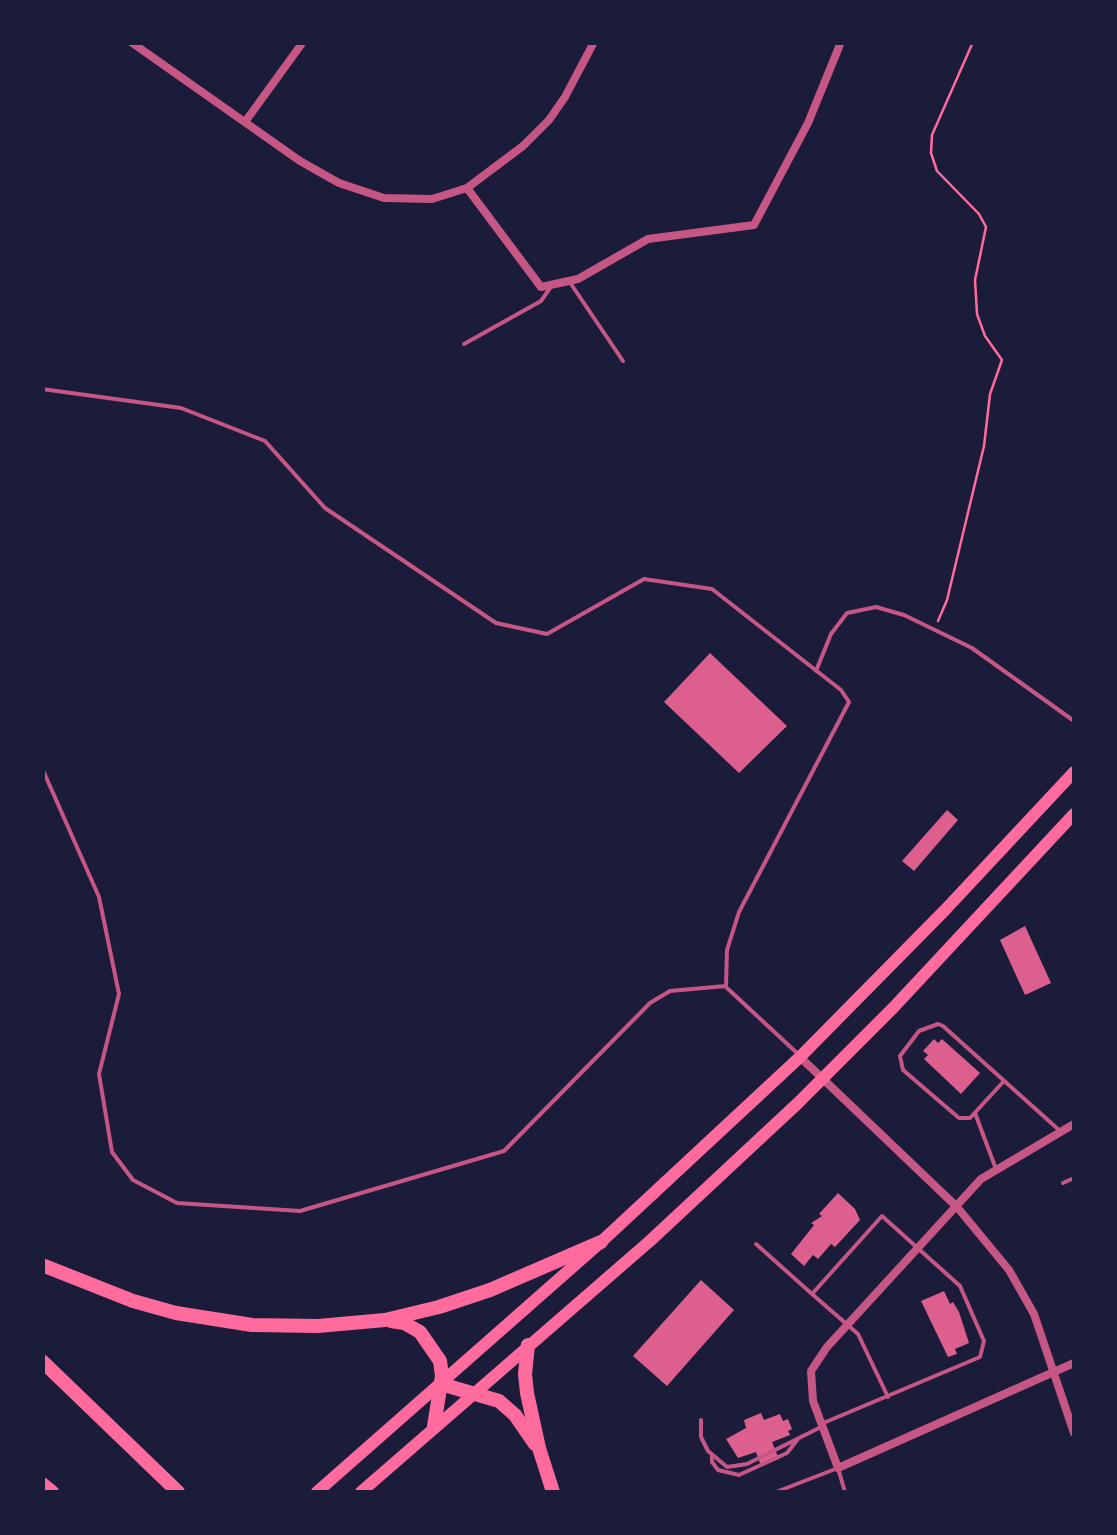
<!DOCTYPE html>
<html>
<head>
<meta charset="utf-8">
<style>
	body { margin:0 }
	#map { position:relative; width:1117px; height:1535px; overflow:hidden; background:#1b1b3a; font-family:Raleway,sans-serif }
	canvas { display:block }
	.frame { position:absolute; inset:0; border:45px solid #1b1b3a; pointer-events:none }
</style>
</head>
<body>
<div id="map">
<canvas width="1117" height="1535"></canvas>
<div class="frame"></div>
</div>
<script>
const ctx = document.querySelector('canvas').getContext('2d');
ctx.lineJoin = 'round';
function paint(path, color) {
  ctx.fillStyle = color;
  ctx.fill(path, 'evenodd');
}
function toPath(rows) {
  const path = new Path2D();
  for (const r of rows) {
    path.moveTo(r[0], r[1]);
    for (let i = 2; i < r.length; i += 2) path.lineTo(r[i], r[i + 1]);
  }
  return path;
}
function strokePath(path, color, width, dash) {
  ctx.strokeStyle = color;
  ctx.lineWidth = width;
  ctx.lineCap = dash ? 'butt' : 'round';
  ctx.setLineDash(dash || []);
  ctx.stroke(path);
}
const building = toPath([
	[710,653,787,726,739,773,664,702],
	[947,810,958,820,914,871,902,861],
	[1025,926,1051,983,1025,995,1000,940],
	[934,1039,938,1043,942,1039,980,1073,961,1094,924,1059,928,1055,923,1051],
	[838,1193,855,1209,860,1220,835,1247,831,1244,818,1259,813,1255,804,1266,791,1254,814,1225,811,1223,822,1216,819,1214],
	[701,1280,734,1310,667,1386,633,1356],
	[944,1291,950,1304,953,1302,959,1312,969,1343,955,1349,957,1354,948,1357,921,1301],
	[761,1413,764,1420,780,1414,783,1421,788,1419,792,1429,788,1431,790,1435,772,1442,779,1459,761,1466,756,1452,738,1458,726,1439,746,1428,744,1420]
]);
const path = toPath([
	[938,621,947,600,984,446,990,394,1002,360,985,336,977,314,975,280,986,227,979,214,937,171,931,153,932,135,973,42]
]);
const service = toPath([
	[569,281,623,361],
	[464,344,541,301,550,288],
	[42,389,181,408,265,441,325,508,496,623,547,634,644,579,712,589,841,690,849,702,739,912,727,950,726,986,670,991,650,1003,504,1151,300,1211,177,1203,133,1180,112,1152,99,1074,119,994,99,897,42,768],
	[816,671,831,634,847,613,876,607,904,615,972,648,1074,721],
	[727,988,797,1053],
	[1004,1081,970,1118,959,1118,903,1070,900,1056,919,1031,938,1024,943,1026,1059,1130],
	[975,1113,996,1169],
	[1063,1183,1074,1178],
	[756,1244,812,1294,882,1216,960,1286,984,1341,980,1357,821,1424],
	[812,1294,858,1334,888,1397],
	[701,1420,701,1437,708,1451,727,1467,747,1464,821,1427],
	[712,1455,712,1462,718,1470,739,1475,787,1453,798,1439],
	[776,1492,838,1468,845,1492]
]);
const minor = toPath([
	[131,42,300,161,339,183,384,198,432,199,467,188,523,146,549,120,565,97,594,42],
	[245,122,303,42],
	[467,188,541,287,578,279,648,239,754,225,808,123,841,42],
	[800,1057,957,1207,1009,1270,1034,1314,1074,1433],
	[1074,1124,981,1179,827,1347,811,1371,813,1401,838,1468,1074,1363]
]);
const trunk = toPath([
	[317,1492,601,1242,800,1057,945,910,1074,772],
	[361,1492,651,1240,798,1103,893,1008,1074,814]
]);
const motorway = toPath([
	[42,1265,133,1301,176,1313,252,1325,318,1326,385,1320,439,1307,490,1290,601,1242],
	[391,1321,404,1323,420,1332,440,1361,442,1376,434,1426],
	[528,1345,525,1374,527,1393,539,1448,553,1492],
	[42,1361,178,1492],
	[441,1384,499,1401,515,1415,535,1444],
	[42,1484,52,1492]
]);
paint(building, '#dd5f8e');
strokePath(path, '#ff6b9d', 2.5);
strokePath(service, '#c65784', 4);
strokePath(minor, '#c65784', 8);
strokePath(trunk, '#ff6b9d', 12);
strokePath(motorway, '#ff6b9d', 14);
</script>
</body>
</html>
